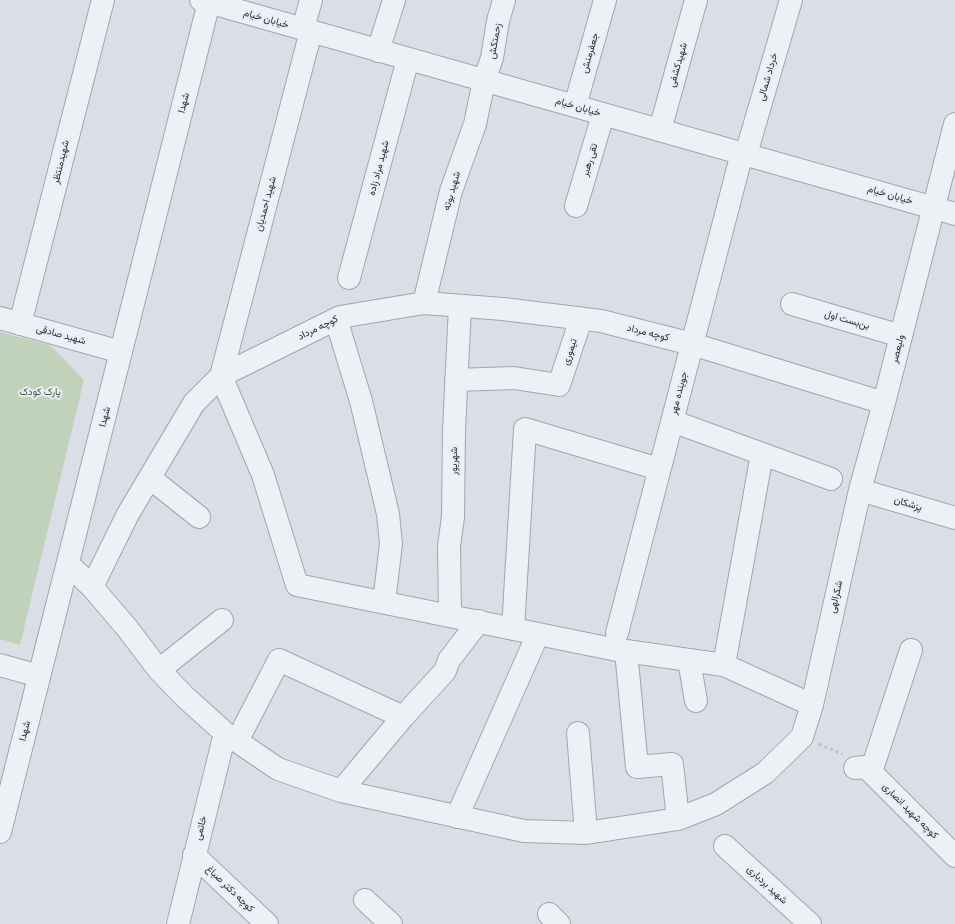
<!DOCTYPE html>
<html>
<head>
<meta charset="utf-8">
<style>
	body { margin:0 }
	canvas { display:block; background:#dadfe7 }
</style>
</head>
<body>
<canvas width="955" height="924"></canvas>
<script>
const ctx = document.querySelector('canvas').getContext('2d');
ctx.lineJoin = 'round';
function paint(path, color) {
  ctx.fillStyle = color;
  ctx.fill(path, 'evenodd');
}
function toPath(rows) {
  const path = new Path2D();
  for (const r of rows) {
    path.moveTo(r[0], r[1]);
    for (let i = 2; i < r.length; i += 2) path.lineTo(r[i], r[i + 1]);
  }
  return path;
}
function strokePath(path, color, width, dash) {
  ctx.strokeStyle = color;
  ctx.lineWidth = width;
  ctx.lineCap = dash ? 'butt' : 'round';
  ctx.setLineDash(dash || []);
  ctx.stroke(path);
}
function label(font, color, halo, rows, align = 'center') {
  ctx.font = font + ' "Archivo Narrow",Vazirmatn,sans-serif';
  ctx.lineWidth = 4;
  ctx.setLineDash([]);
  ctx.textBaseline = 'middle';
  ctx.strokeStyle = halo;
  ctx.fillStyle = color;
  for (const [text, x, y, turn = 0] of rows) {
    ctx.save();
    ctx.translate(x, y);
    ctx.rotate((+turn || 0) * Math.PI / 180);
    ctx.textAlign = isNaN(turn) ? turn : align;
    if (halo) ctx.strokeText(text, 0, 0);
    ctx.fillText(text, 0, 0);
    ctx.restore();
  }
}
const green = toPath([
	[0,332,50,345,84,380,20,645,0,639]
]);
const path = toPath([
	[819,744,842,754]
]);
const minor = toPath([
	[201,0,955,214],
	[303,29,311,0],
	[311,31,221,376,263,475,297,585,612,649,724,665,812,705],
	[378,51,394,0],
	[575,106,605,0],
	[660,130,696,0],
	[746,154,791,0],
	[576,206,603,115],
	[349,278,408,59],
	[424,303,451,191,475,124,484,81,492,58,498,21,504,0],
	[792,304,901,336],
	[0,318,121,352],
	[336,319,361,401,388,514,391,544,384,602],
	[20,324,103,0],
	[456,380,514,378,559,385,581,319],
	[672,421,831,479],
	[150,478,199,517],
	[860,490,955,518],
	[68,564,92,587,127,628,159,670,185,697,225,733,278,769,341,791,524,831,586,833,678,819,716,804,765,773,802,737,812,705,860,490,884,403,955,124],
	[92,587,128,514,194,403,221,376,340,317,424,303,503,309,601,321,692,344,884,403],
	[450,616,449,546,453,517,454,431,460,306],
	[513,629,525,429,659,469],
	[617,633,742,153],
	[626,651,637,767,672,764,678,819],
	[689,660,696,701],
	[0,665,39,676],
	[724,665,762,454],
	[159,670,222,620],
	[578,733,586,833],
	[237,741,279,660,403,717],
	[855,768,865,767,871,772,955,856],
	[871,772,911,650],
	[341,791,403,717,445,671,449,660,479,621],
	[457,817,538,634],
	[0,832,209,2],
	[725,846,810,924],
	[194,855,267,924],
	[365,900,391,924],
	[549,914,559,924],
	[178,924,225,733]
]);
const streetNames = [
	["خیابان خیام",266,19,16],
	["زحمتکش",495,41,-80],
	["جعفرمنش",590,53,-74],
	["شهیدکشفی",678,65,-74],
	["خرداد شمالی",768,77,-74],
	["شهدا",184,103,-76],
	["خیابان خیام",578,107,16],
	["تقی رهبر",590,160,-73],
	["شهیدمنتظر",61,162,-76],
	["شهید مراد زاده",379,168,-75],
	["شهید بوته",452,191,-74],
	["خیابان خیام",890,195,16],
	["شهید احمدیان",266,204,-75],
	["بن‌بست اول",847,320,16],
	["کوچه مرداد",318,328,-26],
	["کوچه مرداد",648,333,14],
	["شهید صادقی",61,335,15],
	["ولیعصر",898,349,-76],
	["تیموری",570,352,-71],
	["جوینده مهر",679,393,-75],
	["شهدا",105,417,-76],
	["شهریور",454,461,-90],
	["پزشکان",908,504,17],
	["شکرالهی",836,597,-77],
	["شهدا",25,731,-76],
	["کوچه شهید انصاری",910,811,45],
	["خاتمی",201,828,-76],
	["شهید بردباری",767,885,43],
	["کوچه دکتر صباغ",230,889,44]
];
const parkNames = [
	["پارک کودک",40,392]
];
paint(green, '#c1d2ba');
strokePath(minor, '#9fa6b1', 24);
strokePath(path, '#b8bdc5', 2.5, [3, 3]);
strokePath(minor, '#edf0f5', 22);
label('10px', '#232d3e', '#e9eef5', streetNames);
label('10px', '#385b2f', '#e9eef5', parkNames);
</script>
</body>
</html>
